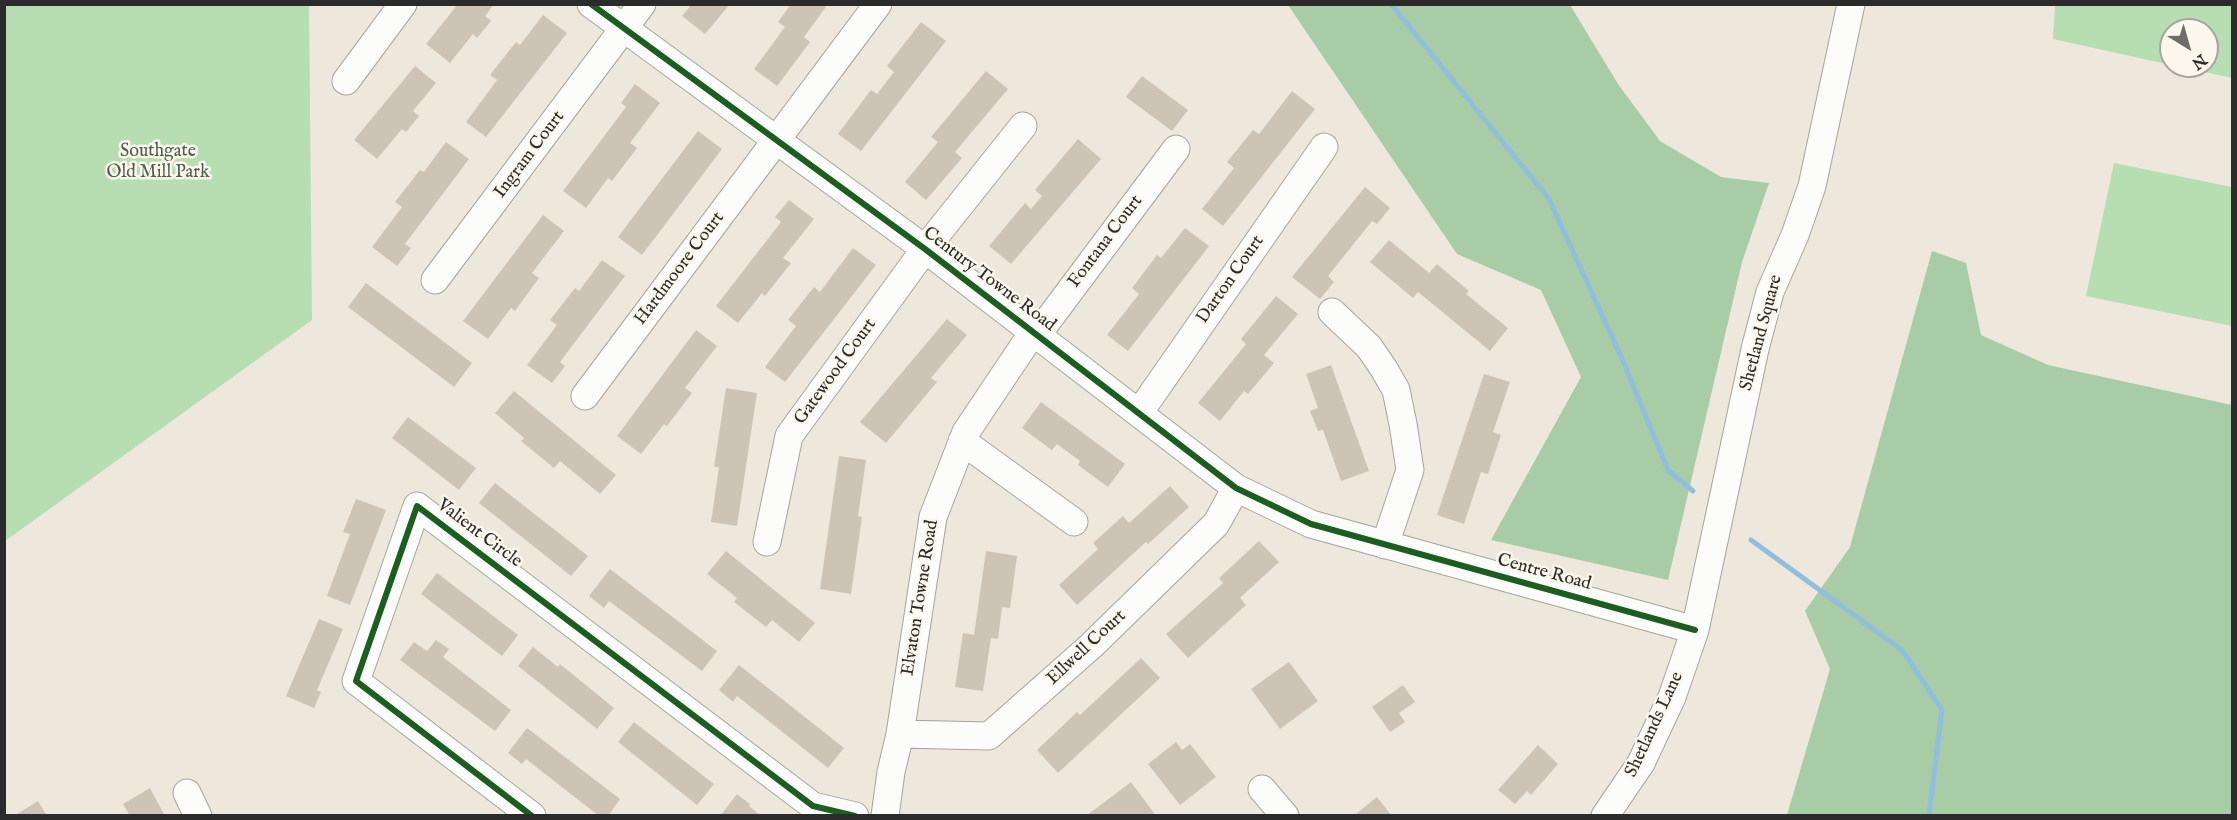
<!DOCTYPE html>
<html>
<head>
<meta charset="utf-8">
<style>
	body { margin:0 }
	#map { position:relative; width:2237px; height:820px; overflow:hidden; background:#ede8db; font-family:"IM FELL English",serif }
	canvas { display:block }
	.frame { position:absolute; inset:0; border:6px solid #2b2b2b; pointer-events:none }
	.north { position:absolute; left:2159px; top:18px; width:60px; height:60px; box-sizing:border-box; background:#fbf7ec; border:2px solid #a8a59f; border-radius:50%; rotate:143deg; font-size:16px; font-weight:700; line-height:24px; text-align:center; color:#2b2b2b }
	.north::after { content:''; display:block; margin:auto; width:21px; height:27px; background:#6f6d69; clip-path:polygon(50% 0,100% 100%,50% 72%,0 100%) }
</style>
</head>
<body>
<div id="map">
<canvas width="2237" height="820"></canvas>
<div class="frame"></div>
<div class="north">N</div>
</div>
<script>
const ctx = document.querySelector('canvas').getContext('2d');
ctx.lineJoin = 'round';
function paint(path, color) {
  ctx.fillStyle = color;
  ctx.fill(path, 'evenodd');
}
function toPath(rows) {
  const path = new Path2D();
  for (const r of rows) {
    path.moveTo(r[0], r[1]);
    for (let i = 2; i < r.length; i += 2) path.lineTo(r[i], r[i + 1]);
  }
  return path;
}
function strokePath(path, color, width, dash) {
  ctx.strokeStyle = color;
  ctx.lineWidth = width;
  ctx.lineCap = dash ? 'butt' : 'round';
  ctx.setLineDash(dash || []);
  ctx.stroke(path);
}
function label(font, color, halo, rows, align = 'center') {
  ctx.font = font + ' "IM FELL English",serif';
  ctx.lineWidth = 5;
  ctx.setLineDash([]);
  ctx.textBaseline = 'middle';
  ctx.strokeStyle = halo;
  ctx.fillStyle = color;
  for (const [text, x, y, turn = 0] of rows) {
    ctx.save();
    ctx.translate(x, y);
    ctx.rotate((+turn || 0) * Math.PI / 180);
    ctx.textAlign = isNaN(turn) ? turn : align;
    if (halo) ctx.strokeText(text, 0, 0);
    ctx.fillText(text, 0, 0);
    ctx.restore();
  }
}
const green = toPath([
	[5,4,309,5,312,320,5,541],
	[2055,5,2232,5,2232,78,2178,66,2207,66,2207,30,2171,30,2171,65,2053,39],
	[2114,163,2232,187,2232,326,2086,296]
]);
const forest = toPath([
	[1288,5,1570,5,1618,84,1660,141,1721,177,1769,183,1742,262,1668,580,1491,540,1581,377,1541,290,1457,254],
	[1932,251,1966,263,1981,335,2048,365,2232,405,2232,815,1787,815,1830,669,1805,611,1850,547]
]);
const stream = toPath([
	[1391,4,1549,199,1623,361,1668,470,1693,491],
	[1751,540,1902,650,1942,710,1929,816]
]);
const building = toPath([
	[458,4,494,4,485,16,491,21,477,38,473,34,450,63,426,44],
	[692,4,730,4,705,34,682,16],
	[791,4,828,4,804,37,810,42,777,86,754,69,785,27,778,22],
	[543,15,567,33,486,137,466,122,497,80,490,75,516,42,520,45],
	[921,22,946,41,861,151,838,134,871,90,877,94,894,72,887,66],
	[415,66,436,83,413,111,419,116,406,132,402,129,377,159,354,140],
	[986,71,1008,89,955,152,962,158,926,200,905,182,938,142,931,137],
	[1142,76,1188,110,1172,131,1126,97],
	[635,84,660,103,630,143,637,148,612,181,608,178,586,208,563,191,626,107,621,103],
	[1292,91,1315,109,1223,226,1202,209,1234,168,1227,162,1253,130,1259,134],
	[698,131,722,149,642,255,618,237],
	[1078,139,1101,159,1011,264,989,246,1025,203,1031,209,1042,196,1035,190],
	[446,142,469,159,405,244,411,248,397,266,372,247,402,207,395,202,420,170,424,172],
	[1365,187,1390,208,1377,224,1372,221,1328,276,1334,282,1320,299,1292,277],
	[789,200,814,219,783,258,791,263,765,296,762,293,738,323,716,306,781,222,775,217],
	[543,215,564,231,532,273,539,278,515,311,511,308,488,339,463,321],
	[1185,228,1209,246,1128,351,1107,335,1139,294,1132,288,1157,255,1161,258],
	[1389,240,1429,273,1437,264,1469,291,1466,294,1508,328,1490,351,1418,292,1413,298,1370,262],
	[853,248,876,265,785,382,765,367,796,326,788,320,814,287,820,292],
	[602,260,625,276,560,362,565,366,552,383,527,365,557,325,550,320,575,288,579,291],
	[366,283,472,363,454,387,348,307],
	[1276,296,1298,314,1264,355,1274,363,1248,394,1244,391,1220,421,1198,403,1246,344,1241,339],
	[947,319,967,335,931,378,937,382,886,443,860,422],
	[696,330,717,346,685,388,692,393,667,426,664,424,641,454,617,436],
	[1331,365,1369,471,1341,481,1323,430,1318,431,1310,411,1318,408,1306,374],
	[1484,374,1510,382,1493,432,1501,435,1488,474,1481,472,1464,524,1437,515],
	[726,388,757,393,737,526,711,522,719,467,714,467],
	[514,391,616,475,600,494,560,461,554,468,521,441,524,438,495,413],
	[1041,402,1125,464,1108,487,1078,465,1080,461,1057,444,1052,450,1022,428],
	[408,417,476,468,459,490,392,438],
	[839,456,866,460,858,516,862,517,851,594,820,589],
	[495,483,588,556,571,576,479,503],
	[1170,486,1189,507,1148,544,1146,542,1077,605,1059,585,1098,549,1093,543,1123,516,1129,523],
	[356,499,386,510,350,605,327,596,350,534,343,532],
	[1259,541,1279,562,1240,598,1246,605,1188,658,1166,634,1223,583,1219,578],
	[726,551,815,623,799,642,772,620,766,627,734,602,737,598,707,574],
	[986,551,1017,556,1010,608,1002,607,998,639,991,638,983,691,955,687,963,633,974,635],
	[610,569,717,651,702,671,609,601,604,608,589,596],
	[437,573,518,635,502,656,421,594],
	[319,619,343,629,317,690,321,692,314,708,286,696],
	[436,640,449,649,443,657,511,710,495,731,400,660,414,642,427,651],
	[533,647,558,667,560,664,614,708,597,729,518,666],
	[1141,658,1160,678,1058,773,1037,750,1077,712,1080,715],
	[1289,662,1318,701,1280,729,1251,689],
	[739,665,844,748,828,768,737,696,733,702,719,690],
	[1403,685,1415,702,1399,713,1405,722,1390,732,1372,707],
	[634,722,714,784,697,805,618,742],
	[527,728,620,799,608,816,599,816,526,759,522,764,508,753],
	[1176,742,1182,750,1190,744,1216,777,1180,805,1148,764],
	[1538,745,1558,764,1531,795,1527,791,1515,804,1498,790],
	[1131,782,1154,813,1152,816,1086,816],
	[150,788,165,816,130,816,123,804],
	[737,794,750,804,749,806,761,816,720,816],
	[1377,797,1392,816,1357,816,1356,814],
	[38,801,47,816,19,816,17,814]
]);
const minor = toPath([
	[591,4,925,249,1236,488,1311,524,1695,630],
	[346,81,403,4],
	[435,280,642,4],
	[1332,312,1369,347,1384,369,1396,390,1403,424,1410,470,1385,545],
	[1037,335,1176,149],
	[585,396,878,4],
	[1139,413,1324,147],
	[962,441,1074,522],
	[767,542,789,436,925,249,1023,126],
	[900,734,989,736,1091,646,1216,524,1236,488],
	[1262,789,1285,816],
	[187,793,198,816],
	[532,816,356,681,417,506,813,806,855,816],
	[885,816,891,772,900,734,933,517,966,432,1033,332],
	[1605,816,1641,763,1672,697,1695,630,1755,349,1770,292,1795,235,1812,186,1851,4]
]);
const cycleway = toPath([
	[591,4,925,249,1236,488,1311,524,1695,630],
	[532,816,356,681,417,506,813,806,855,816]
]);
const parkNames = [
	["Southgate",158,152],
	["Old Mill Park",158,173]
];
const streetNames = [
	["Ingram Court",530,155,-53],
	["Fontana Court",1106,242,-53],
	["Hardmoore Court",680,269,-53],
	["Century Towne Road",989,280,37],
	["Darton Court",1231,280,-55],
	["Shetland Square",1762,333,-75],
	["Gatewood Court",836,372,-54],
	["Valient Circle",479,534,37],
	["Centre Road",1544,573,15],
	["Elvaton Towne Road",921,598,-81],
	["Ellwell Court",1087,648,-43],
	["Shetlands Lane",1655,725,-65]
];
paint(green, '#b7ddb2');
paint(forest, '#a8cca6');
strokePath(stream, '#91bedd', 5);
paint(building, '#cec4b6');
strokePath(minor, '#a7a49d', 29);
strokePath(minor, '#fcfcfa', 27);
strokePath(cycleway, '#1b5e20', 6);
label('18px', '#485e4a', '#fbf7ec', parkNames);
label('18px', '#2b2b2b', '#fbf7ec', streetNames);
</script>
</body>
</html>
